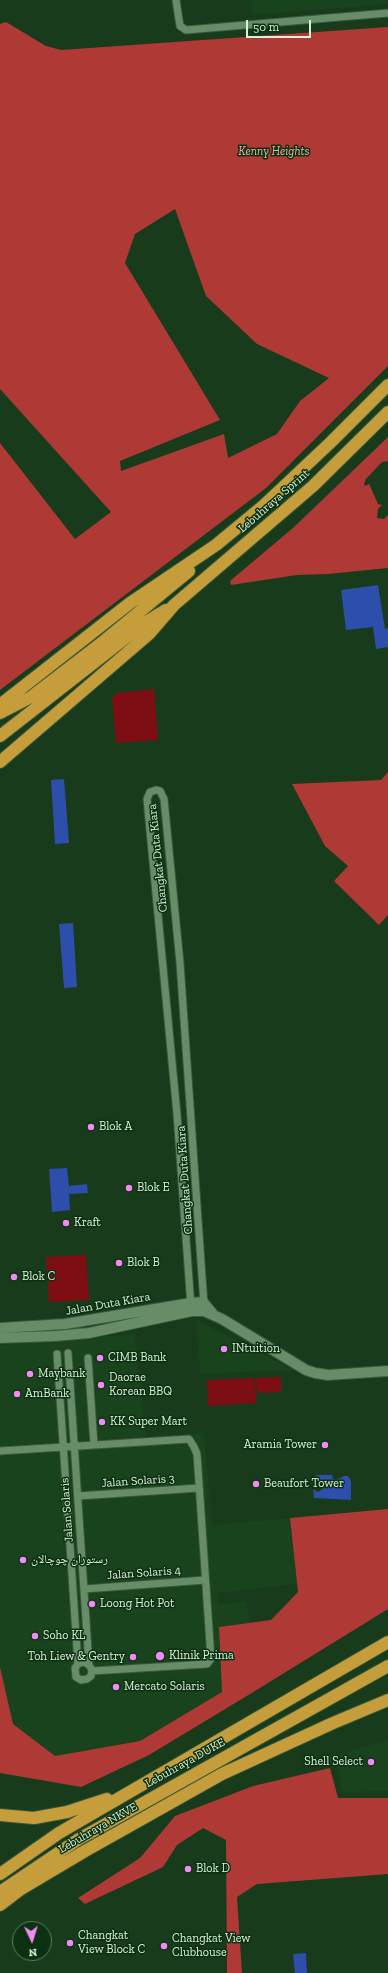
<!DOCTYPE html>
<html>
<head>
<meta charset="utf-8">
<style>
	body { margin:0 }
	#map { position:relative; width:388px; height:1973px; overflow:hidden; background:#173b1b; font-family:"Zilla Slab",serif }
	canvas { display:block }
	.north { position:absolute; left:12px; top:1921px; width:40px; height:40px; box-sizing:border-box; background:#0c3111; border:1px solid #5f7d62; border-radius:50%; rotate:176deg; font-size:11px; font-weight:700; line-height:16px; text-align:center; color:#dbf0dc }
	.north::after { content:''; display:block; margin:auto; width:14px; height:18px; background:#f18af4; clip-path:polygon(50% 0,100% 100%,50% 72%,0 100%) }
	.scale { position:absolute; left:246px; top:20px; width:65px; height:18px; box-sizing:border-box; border:2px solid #dbf0dc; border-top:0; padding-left:5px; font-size:12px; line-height:14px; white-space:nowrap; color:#dbf0dc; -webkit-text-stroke:3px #0c3111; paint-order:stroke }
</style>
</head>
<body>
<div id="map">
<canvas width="388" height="1973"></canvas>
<div class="north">N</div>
<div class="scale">50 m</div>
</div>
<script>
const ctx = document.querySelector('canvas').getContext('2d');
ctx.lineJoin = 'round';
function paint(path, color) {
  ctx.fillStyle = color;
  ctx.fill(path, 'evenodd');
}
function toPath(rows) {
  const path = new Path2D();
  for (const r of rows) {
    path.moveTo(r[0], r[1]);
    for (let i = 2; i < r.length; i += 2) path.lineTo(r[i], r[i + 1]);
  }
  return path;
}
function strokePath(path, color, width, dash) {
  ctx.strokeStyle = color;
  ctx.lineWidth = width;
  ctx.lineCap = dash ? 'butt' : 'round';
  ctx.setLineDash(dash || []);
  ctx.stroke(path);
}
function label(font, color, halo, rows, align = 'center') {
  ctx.font = font + ' "Zilla Slab","Noto Naskh Arabic",serif';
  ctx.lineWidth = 3;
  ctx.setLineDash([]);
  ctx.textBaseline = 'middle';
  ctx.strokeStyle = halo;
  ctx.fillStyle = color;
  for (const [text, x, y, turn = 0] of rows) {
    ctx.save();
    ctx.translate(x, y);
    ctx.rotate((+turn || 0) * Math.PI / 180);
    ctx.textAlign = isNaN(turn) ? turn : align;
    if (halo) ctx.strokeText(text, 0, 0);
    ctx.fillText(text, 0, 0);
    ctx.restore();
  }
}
const built = toPath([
	[251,0,388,0,388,4,252,15],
	[197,1320,212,1328,293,1370,200,1374],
	[135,1334,146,1437,204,1433,212,1525,290,1518,297,1584,217,1593,218,1605,246,1601,250,1623,219,1627,222,1692,140,1741,55,1756,13,1724,0,1667,0,1345],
	[388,1740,388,1791,342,1792,337,1764,331,1763,328,1757]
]);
const green = toPath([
	[154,689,158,740,116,743,112,698,117,693],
	[86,1255,89,1300,49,1302,46,1257],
	[281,1377,281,1392,257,1393,256,1378],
	[255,1378,256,1403,208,1406,207,1380]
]);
const forest = toPath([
	[6,22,46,46,61,50,388,27,388,366,266,488,0,690,0,443,75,539,111,512,0,389,0,24],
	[175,209,206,296,257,344,329,378,300,401,277,434,228,458,224,434,121,471,120,461,220,420,125,263,135,234],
	[388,437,388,461,382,462,366,479,364,484,365,486,369,484,378,504,382,505,378,509,377,518,384,519,388,515,388,568,328,574,297,575,231,585,230,581,294,527],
	[388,772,388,915,379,925,334,881,348,866,325,846,292,784,381,780],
	[388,1509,388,1609,255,1691,149,1755,81,1787,0,1773,0,1667,13,1724,55,1756,140,1741,222,1692,219,1627,271,1620,298,1592,290,1518],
	[330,1768,338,1798,388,1798,388,1874,257,1884,237,1897,242,1973,227,1973,226,1840,203,1828,177,1845,163,1867,85,1904,78,1898,140,1858,175,1816,253,1786]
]);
const water = toPath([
	[378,585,385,629,388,628,388,647,376,649,373,627,346,630,341,590],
	[64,779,69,843,55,844,51,780],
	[73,923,77,987,64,988,59,924],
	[67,1168,69,1186,87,1184,88,1193,69,1194,70,1210,52,1212,49,1169],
	[315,1475,332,1475,333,1479,336,1480,344,1476,348,1476,351,1481,351,1500,314,1498,313,1489,318,1492,327,1486],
	[306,1953,307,1973,295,1973,293,1954]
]);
const minor = toPath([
	[176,0,180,26,186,30,388,13],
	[191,1307,177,1114,147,799,150,792,156,790,160,791,164,799,180,963,204,1305],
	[68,1353,89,1665,92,1670,91,1676,87,1679,81,1680,76,1677,75,1668,78,1664,84,1662,89,1665],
	[57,1354,78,1664],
	[88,1358,94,1445],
	[0,1451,189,1439,194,1447,197,1454,211,1659,207,1664,92,1671],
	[78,1496,199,1488],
	[84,1589,205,1580]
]);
const secondary = toPath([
	[0,1328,65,1324,191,1303,203,1302,213,1314],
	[0,1338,55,1336,89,1333,192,1311,204,1311,222,1319,306,1370,315,1373,328,1375,388,1371]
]);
const motorway = toPath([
	[0,705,130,603,216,545,262,507,331,442,388,385],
	[0,713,31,697,104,641,189,571],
	[0,736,146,622,166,610],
	[0,762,149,634,174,605,313,486,388,412],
	[0,1815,34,1818,67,1812,107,1799],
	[0,1874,59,1833,388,1642],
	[0,1892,79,1839,388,1666],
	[0,1905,21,1889,85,1851,222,1774,333,1723,388,1700]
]);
const markers = [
	[91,1127,4,"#f18af4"],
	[129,1188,4,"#f18af4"],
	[66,1223,4,"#f18af4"],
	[119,1263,4,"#f18af4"],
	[14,1277,4,"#f18af4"],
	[224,1349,4,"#f18af4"],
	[100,1358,4,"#f18af4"],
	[30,1374,4,"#f18af4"],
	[101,1385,4,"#f18af4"],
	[17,1394,4,"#f18af4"],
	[102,1422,4,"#f18af4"],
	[325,1445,4,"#f18af4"],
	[256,1484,4,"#f18af4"],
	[23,1560,4,"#f18af4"],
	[92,1604,4,"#f18af4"],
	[35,1636,4,"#f18af4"],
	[160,1656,5,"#f18af4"],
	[133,1657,4,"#f18af4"],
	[116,1687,4,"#f18af4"],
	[371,1762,4,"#f18af4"],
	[188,1869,4,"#f18af4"],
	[70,1943,4,"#f18af4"],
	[164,1946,4,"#f18af4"]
];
const parkNames = [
	["Kenny Heights",274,152]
];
const streetNames = [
	["Lebuhraya Sprint",274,501,-41],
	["Changkat Duta Kiara",158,858,-96],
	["Changkat Duta Kiara",185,1180,-94],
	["Jalan Duta Kiara",108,1304,-10],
	["Jalan Solaris 3",138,1481,-4],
	["Jalan Solaris",67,1510,-94],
	["Jalan Solaris 4",144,1573,-4],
	["Lebuhraya DUKE",185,1763,-29],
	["Lebuhraya NKVE",98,1828,-30]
];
const poiNames = [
	["Blok A",99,1127],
	["Blok E",137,1188],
	["Kraft",74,1223],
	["Blok B",127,1263],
	["Blok C",22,1277],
	["INtuition",232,1349],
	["CIMB Bank",108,1358],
	["Maybank",38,1374],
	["Daorae",109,1378],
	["Korean BBQ",109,1392],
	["AmBank",25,1394],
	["KK Super Mart",110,1422],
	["Aramia Tower",317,1445,"right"],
	["Beaufort Tower",264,1484],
	["رستوران چوچالان",31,1560],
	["Loong Hot Pot",100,1604],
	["Soho KL",43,1636],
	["Klinik Prima",169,1656],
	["Toh Liew & Gentry",125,1657,"right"],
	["Mercato Solaris",124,1687],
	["Shell Select",363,1762,"right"],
	["Blok D",196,1869],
	["Changkat",78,1936],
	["View Block C",78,1950],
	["Changkat View",172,1939],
	["Clubhouse",172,1953]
];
paint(built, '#18431d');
paint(green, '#7d0f14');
paint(forest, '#af3935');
paint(water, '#2e4eab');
strokePath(minor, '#39583c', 9);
strokePath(secondary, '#39583c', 12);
strokePath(motorway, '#39583c', 14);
strokePath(minor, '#668c68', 7);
strokePath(secondary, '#668c68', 10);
strokePath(motorway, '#c59d3b', 12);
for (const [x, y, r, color] of markers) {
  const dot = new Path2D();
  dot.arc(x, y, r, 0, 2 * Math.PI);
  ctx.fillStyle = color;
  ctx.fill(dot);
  strokePath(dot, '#0c3111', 1.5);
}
label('italic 12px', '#f0b1ab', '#0c3111', parkNames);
label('12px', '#dbf0dc', '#0c3111', streetNames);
label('12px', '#dbf0dc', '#0c3111', poiNames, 'left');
</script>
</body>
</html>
